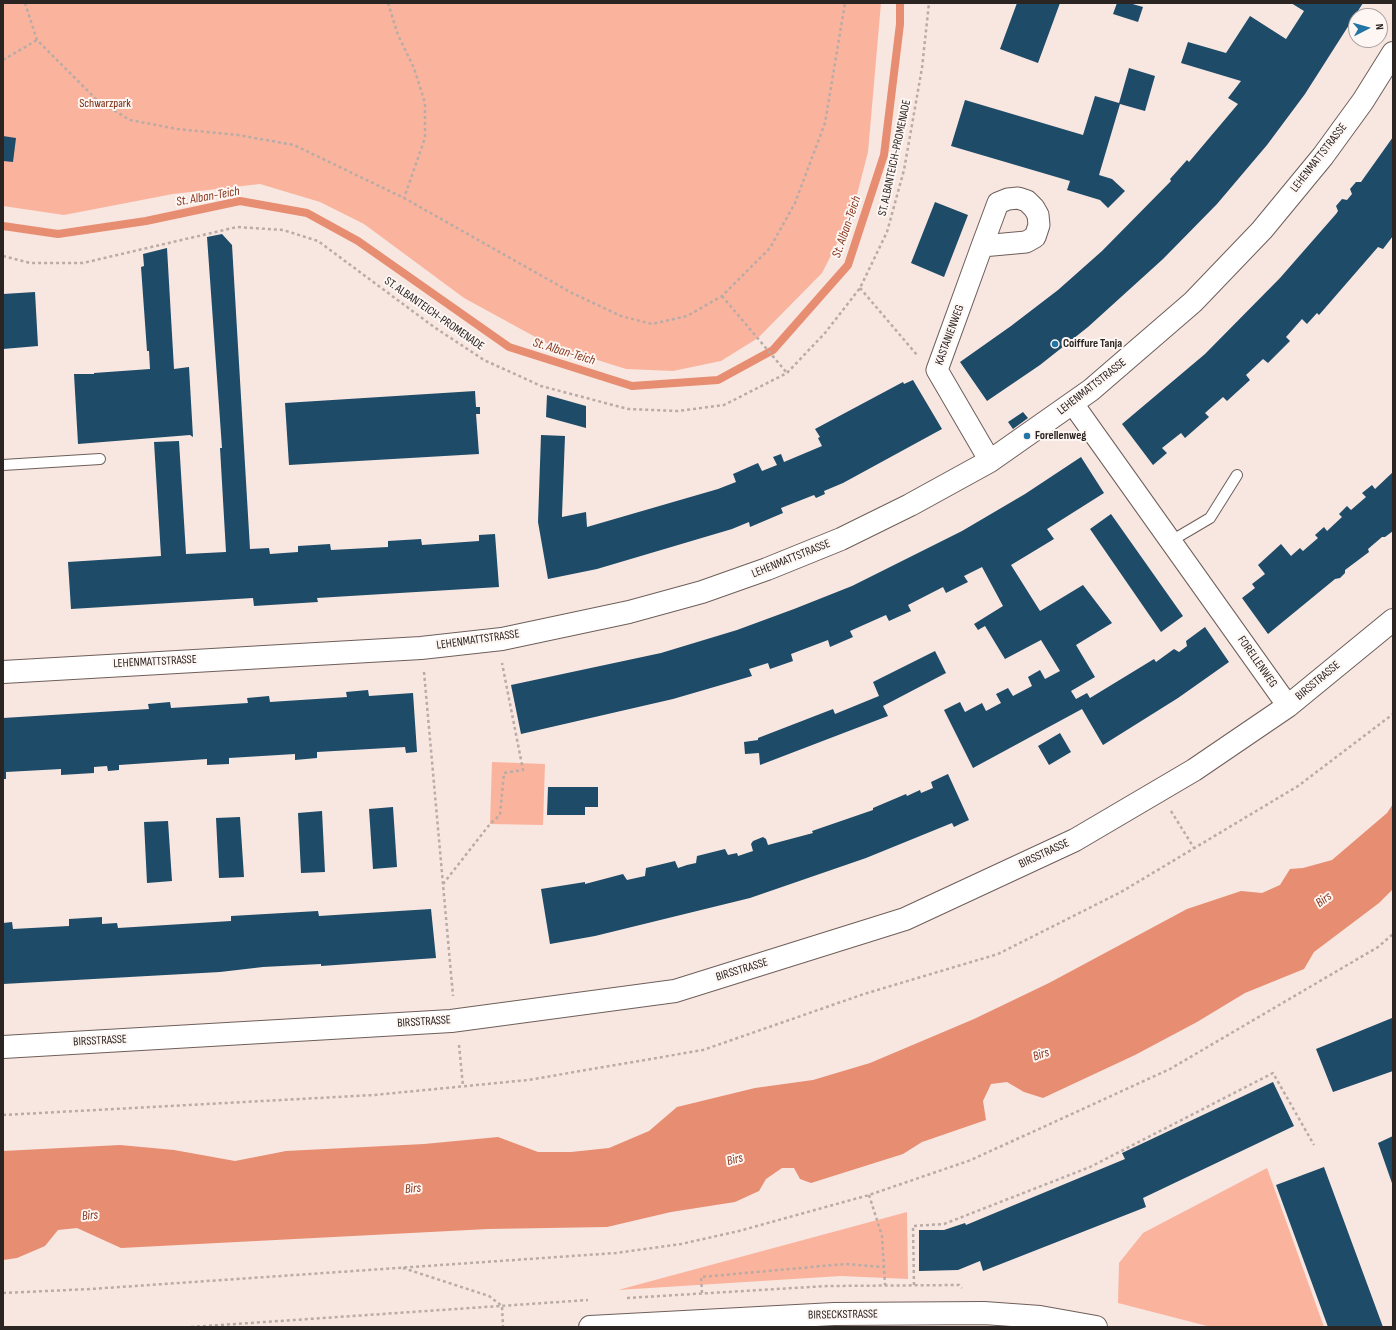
<!DOCTYPE html>
<html>
<head>
<meta charset="utf-8">
<style>
	body { margin:0 }
	#map { position:relative; width:1396px; height:1330px; overflow:hidden; background:#f8e6e0; font-family:"Sofia Sans Condensed",sans-serif }
	canvas { display:block }
	.frame { position:absolute; inset:0; border:4px solid #2a2422; pointer-events:none }
	.north { position:absolute; left:1348px; top:8px; width:40px; height:40px; box-sizing:border-box; background:#fdf6f3; border:1px solid #a9a29f; border-radius:50%; rotate:84deg; font-size:11px; font-weight:700; line-height:16px; text-align:center; color:#2a2422 }
	.north::after { content:''; display:block; margin:auto; width:14px; height:18px; background:#2274a5; clip-path:polygon(50% 0,100% 100%,50% 72%,0 100%) }
</style>
</head>
<body>
<div id="map">
<canvas width="1396" height="1330"></canvas>
<div class="frame"></div>
<div class="north">N</div>
</div>
<script>
const ctx = document.querySelector('canvas').getContext('2d');
ctx.lineJoin = 'round';
function paint(path, color) {
  ctx.fillStyle = color;
  ctx.fill(path, 'evenodd');
}
function toPath(rows) {
  const path = new Path2D();
  for (const r of rows) {
    path.moveTo(r[0], r[1]);
    for (let i = 2; i < r.length; i += 2) path.lineTo(r[i], r[i + 1]);
  }
  return path;
}
function strokePath(path, color, width, dash) {
  ctx.strokeStyle = color;
  ctx.lineWidth = width;
  ctx.lineCap = dash ? 'butt' : 'round';
  ctx.setLineDash(dash || []);
  ctx.stroke(path);
}
function label(font, color, halo, rows, align = 'center') {
  ctx.font = font + ' "Sofia Sans Condensed",sans-serif';
  ctx.lineWidth = 4;
  ctx.setLineDash([]);
  ctx.textBaseline = 'middle';
  ctx.strokeStyle = halo;
  ctx.fillStyle = color;
  for (const [text, x, y, turn = 0] of rows) {
    ctx.save();
    ctx.translate(x, y);
    ctx.rotate((+turn || 0) * Math.PI / 180);
    ctx.textAlign = isNaN(turn) ? turn : align;
    if (halo) ctx.strokeText(text, 0, 0);
    ctx.fillText(text, 0, 0);
    ctx.restore();
  }
}
const green = toPath([
	[3,3,881,3,868,152,852,214,822,273,758,338,721,361,673,371,626,369,550,345,464,298,364,224,320,202,260,184,173,194,64,215,3,206],
	[492,762,545,764,543,825,490,824],
	[1267,1168,1324,1327,1211,1327,1118,1303,1119,1263,1143,1233],
	[907,1212,908,1279,841,1276,618,1290]
]);
const water = toPath([
	[1393,804,1393,889,1379,903,1314,952,1304,969,1245,993,1197,1022,1135,1055,1043,1098,1024,1092,1007,1082,991,1084,983,1101,986,1120,922,1142,903,1154,811,1183,800,1179,794,1168,782,1168,766,1179,759,1191,735,1202,671,1212,607,1227,488,1229,121,1248,77,1228,58,1230,45,1246,17,1258,3,1260,3,1151,120,1145,174,1150,235,1161,286,1151,424,1144,498,1137,538,1152,571,1152,609,1148,649,1131,677,1107,755,1088,813,1080,870,1063,974,1019,1049,983,1187,909,1241,891,1262,893,1280,885,1290,869,1303,868,1332,860,1387,813]
]);
const stream = toPath([
	[3,226,58,234,146,221,240,201,307,213,358,241,509,347,632,386,718,380,773,350,848,265,884,155,900,24,900,3]
]);
const building = toPath([
	[1017,3,1060,3,1038,63,1000,49],
	[1117,3,1129,3,1143,7,1138,22,1113,14],
	[1291,3,1363,3,1305,94,1267,145,1217,204,1163,259,1088,327,1040,365,987,401,960,362,1011,326,1058,290,1102,251,1171,181,1170,179,1187,160,1189,162,1238,104,1228,98,1241,81,1181,63,1188,42,1226,53,1250,16,1286,39,1304,11],
	[1129,68,1155,76,1145,111,1120,104,1099,175,1112,179,1125,191,1108,208,1100,200,1067,190,1070,181,951,146,965,100,1083,135,1095,96,1119,103],
	[3,136,16,138,13,162,3,161],
	[1393,137,1393,236,1383,249,1378,247,1319,315,1317,313,1307,324,1302,319,1286,337,1290,341,1268,363,1263,359,1246,375,1250,380,1227,401,1223,397,1205,413,1209,417,1185,438,1181,433,1162,448,1167,453,1153,465,1122,424,1205,354,1280,278,1336,214,1338,211,1336,206,1342,199,1347,200,1352,194,1350,189,1356,182,1361,182],
	[935,202,968,215,944,277,911,263],
	[222,234,232,245,250,549,269,548,270,554,298,552,298,546,330,544,331,550,388,547,388,541,421,539,422,545,479,541,479,535,495,534,499,587,317,598,318,602,254,606,253,598,71,609,68,562,161,556,154,442,179,441,186,554,226,552,220,448,222,448,207,237],
	[167,248,174,369,189,367,193,437,190,435,78,444,74,374,94,374,94,373,150,369,149,351,147,351,141,267,144,266,143,254],
	[35,292,38,346,3,349,3,294],
	[913,380,942,429,843,483,824,491,825,494,816,498,814,495,781,508,783,513,750,527,749,522,732,529,597,569,548,579,538,522,541,435,565,436,562,515,562,517,586,512,587,527,718,489,736,482,733,474,758,463,762,471,777,465,773,457,781,454,784,462,822,446,818,438,820,437,815,429,903,382,904,384],
	[475,391,476,407,480,407,480,414,476,414,479,454,289,465,285,403],
	[547,395,586,406,586,428,546,417],
	[1023,412,1028,418,1013,429,1008,422],
	[1081,457,1104,493,1047,529,1054,539,1011,565,1040,611,1083,585,1112,623,1076,645,1095,677,1071,691,1076,699,1087,693,1090,698,1154,659,1156,662,1174,649,1179,652,1187,646,1186,641,1205,627,1229,662,1178,698,1103,745,1082,709,973,768,944,710,960,702,965,712,982,703,986,711,1001,703,996,694,1008,688,1013,696,1032,686,1028,677,1040,670,1045,679,1060,671,1041,640,1005,659,985,626,978,630,974,624,1003,606,982,567,964,576,968,582,946,593,943,587,908,605,911,611,889,621,886,615,850,631,853,637,830,647,828,640,791,654,793,661,770,669,768,663,749,669,752,676,673,699,521,734,511,685,661,653,737,630,794,609,852,586,962,531,1025,494],
	[1393,472,1393,531,1385,537,1382,537,1368,549,1369,552,1345,570,1345,573,1340,578,1335,579,1268,634,1242,598,1255,588,1252,584,1265,574,1258,565,1281,544,1291,556,1300,548,1303,551,1318,538,1315,535,1324,527,1327,531,1342,517,1339,514,1347,506,1351,510,1366,497,1362,493,1372,485,1375,489],
	[1111,514,1183,616,1161,632,1090,529],
	[935,651,946,673,883,706,888,716,760,765,759,753,745,754,744,742,758,740,758,738,833,709,835,714,879,696,873,682],
	[368,690,369,696,413,693,417,752,406,753,405,747,317,752,317,758,295,760,295,754,229,758,229,764,207,765,207,759,119,765,119,770,108,771,107,766,94,767,94,773,61,775,61,769,6,772,6,779,3,779,3,718,149,709,148,704,170,702,171,708,248,703,247,698,269,696,270,702,347,697,346,692],
	[1060,733,1071,752,1049,765,1038,746],
	[948,774,969,820,960,824,954,827,952,823,866,858,750,898,595,936,550,944,541,889,585,882,585,884,623,874,627,880,645,876,646,868,675,861,678,868,687,865,696,863,697,856,725,849,728,855,737,853,738,856,753,851,751,844,753,841,763,837,766,839,768,845,813,833,812,831,873,810,873,808,906,794,907,796,920,790,921,793,933,788,931,782],
	[548,787,598,787,598,807,585,807,585,815,547,815],
	[393,807,397,867,373,869,369,809],
	[322,811,325,872,301,873,298,813],
	[240,817,244,877,219,878,216,818],
	[168,821,172,881,147,883,144,822],
	[431,909,436,958,321,966,321,964,263,967,220,972,3,984,3,923,12,922,13,929,69,926,69,919,102,917,102,924,117,923,118,928,231,921,231,916,318,911,319,916],
	[1392,1018,1393,1071,1333,1092,1316,1049],
	[1273,1082,1294,1126,1143,1198,1146,1207,983,1271,980,1261,958,1270,919,1271,919,1230,944,1230,965,1223,966,1225,1125,1159,1122,1153],
	[1393,1136,1393,1186,1378,1143],
	[1324,1167,1383,1327,1328,1327,1276,1185]
]);
const path = toPath([
	[25,3,37,40,97,100,130,120,177,129,238,135,294,145,404,198,572,293,621,316,652,324,687,316,722,296,770,248,795,203,825,123,845,3],
	[388,3,398,35,414,68,425,103,425,138,404,198],
	[3,60,37,40],
	[3,256,30,263,83,263,237,227,283,230,318,241,434,327,484,360,541,386,628,409,678,411,724,405,787,373,825,333,860,288,887,232,904,170,922,68,929,3],
	[860,288,917,355],
	[722,296,787,373],
	[424,672,453,996],
	[1171,811,1194,848],
	[443,884,490,824,500,815,504,773,523,770,502,663],
	[459,1045,463,1086],
	[3,1115,374,1095,528,1080,703,1050,864,994,998,954,1121,892,1298,786,1393,714],
	[869,1195,882,1236,885,1285],
	[403,1268,489,1296,502,1306,503,1327],
	[914,1285,913,1226,944,1224,1090,1167,1273,1073,1314,1145],
	[3,1293,91,1289,616,1253,681,1244,739,1231,869,1195,971,1160,1170,1069,1378,947,1393,934],
	[702,1293,701,1277,845,1264,884,1267],
	[627,1298,827,1286,959,1285,962,1288],
	[191,1327,588,1300]
]);
const lane = toPath([
	[3,465,100,459],
	[1171,541,1210,518,1237,475]
]);
const street = toPath([
	[982,246,1026,242,1035,237,1039,225,1038,215,1034,208,1027,201,1018,198,1008,199,998,203,982,246,937,370,990,461],
	[1073,404,1288,706]
]);
const secondary = toPath([
	[3,672,421,648,502,639,629,612,702,592,767,569,841,539,910,505,990,461,1091,390,1193,302,1262,230,1323,156,1363,101,1393,53],
	[3,1047,451,1021,675,991,905,919,1075,840,1194,770,1288,706,1393,620],
	[590,1327,834,1314,984,1313,1040,1317,1096,1327]
]);
const markers = [
	[1055,344,4,"#2274a5"],
	[1027,436,4,"#2274a5"]
];
const parkNames = [
	["Schwarzpark",105,104]
];
const streetNames = [
	["ST. ALBANTEICH-PROMENADE",895,158,-78],
	["LEHENMATTSTRASSE",1319,158,-52],
	["ST. ALBANTEICH-PROMENADE",434,314,35],
	["KASTANIENWEG",950,335,-70],
	["LEHENMATTSTRASSE",1092,387,-38],
	["LEHENMATTSTRASSE",791,559,-22],
	["LEHENMATTSTRASSE",478,640,-8],
	["LEHENMATTSTRASSE",155,662,-3],
	["FORELLENWEG",1257,662,55],
	["BIRSSTRASSE",1318,681,-40],
	["BIRSSTRASSE",1044,854,-25],
	["BIRSSTRASSE",742,970,-17],
	["BIRSSTRASSE",424,1022,-4],
	["BIRSSTRASSE",100,1041,-3],
	["BIRSECKSTRASSE",843,1315,-1]
];
const poiNames = [
	["Coiffure Tanja",1063,344],
	["Forellenweg",1035,436]
];
const waterNames = [
	["St. Alban-Teich",208,197,-10],
	["St. Alban-Teich",847,227,-71],
	["St. Alban-Teich",564,352,17],
	["Birs",1324,900,-37],
	["Birs",1041,1055,-19],
	["Birs",735,1160,-16],
	["Birs",413,1189,-5],
	["Birs",90,1216,-5]
];
paint(green, '#fab49e');
paint(water, '#e78d71');
strokePath(stream, '#e78d71', 8);
paint(building, '#1d4b68');
strokePath(lane, '#6e5f5a', 12);
strokePath(street, '#6e5f5a', 23);
strokePath(secondary, '#6e5f5a', 24);
strokePath(path, '#b9aba6', 2.5, [3, 3]);
strokePath(lane, '#fff', 10);
strokePath(street, '#fff', 21);
strokePath(secondary, '#fff', 22);
for (const [x, y, r, color] of markers) {
  const dot = new Path2D();
  dot.arc(x, y, r, 0, 2 * Math.PI);
  ctx.fillStyle = color;
  ctx.fill(dot);
  strokePath(dot, '#fdf6f3', 1.5);
}
label('12px', '#77270b', '#fdf6f3', parkNames);
label('12px', '#2a2422', '#fdf6f3', streetNames);
label('bold 12px', '#2a2422', '#fdf6f3', poiNames, 'left');
label('italic 13px', '#87361c', '#fdf6f3', waterNames);
</script>
</body>
</html>
